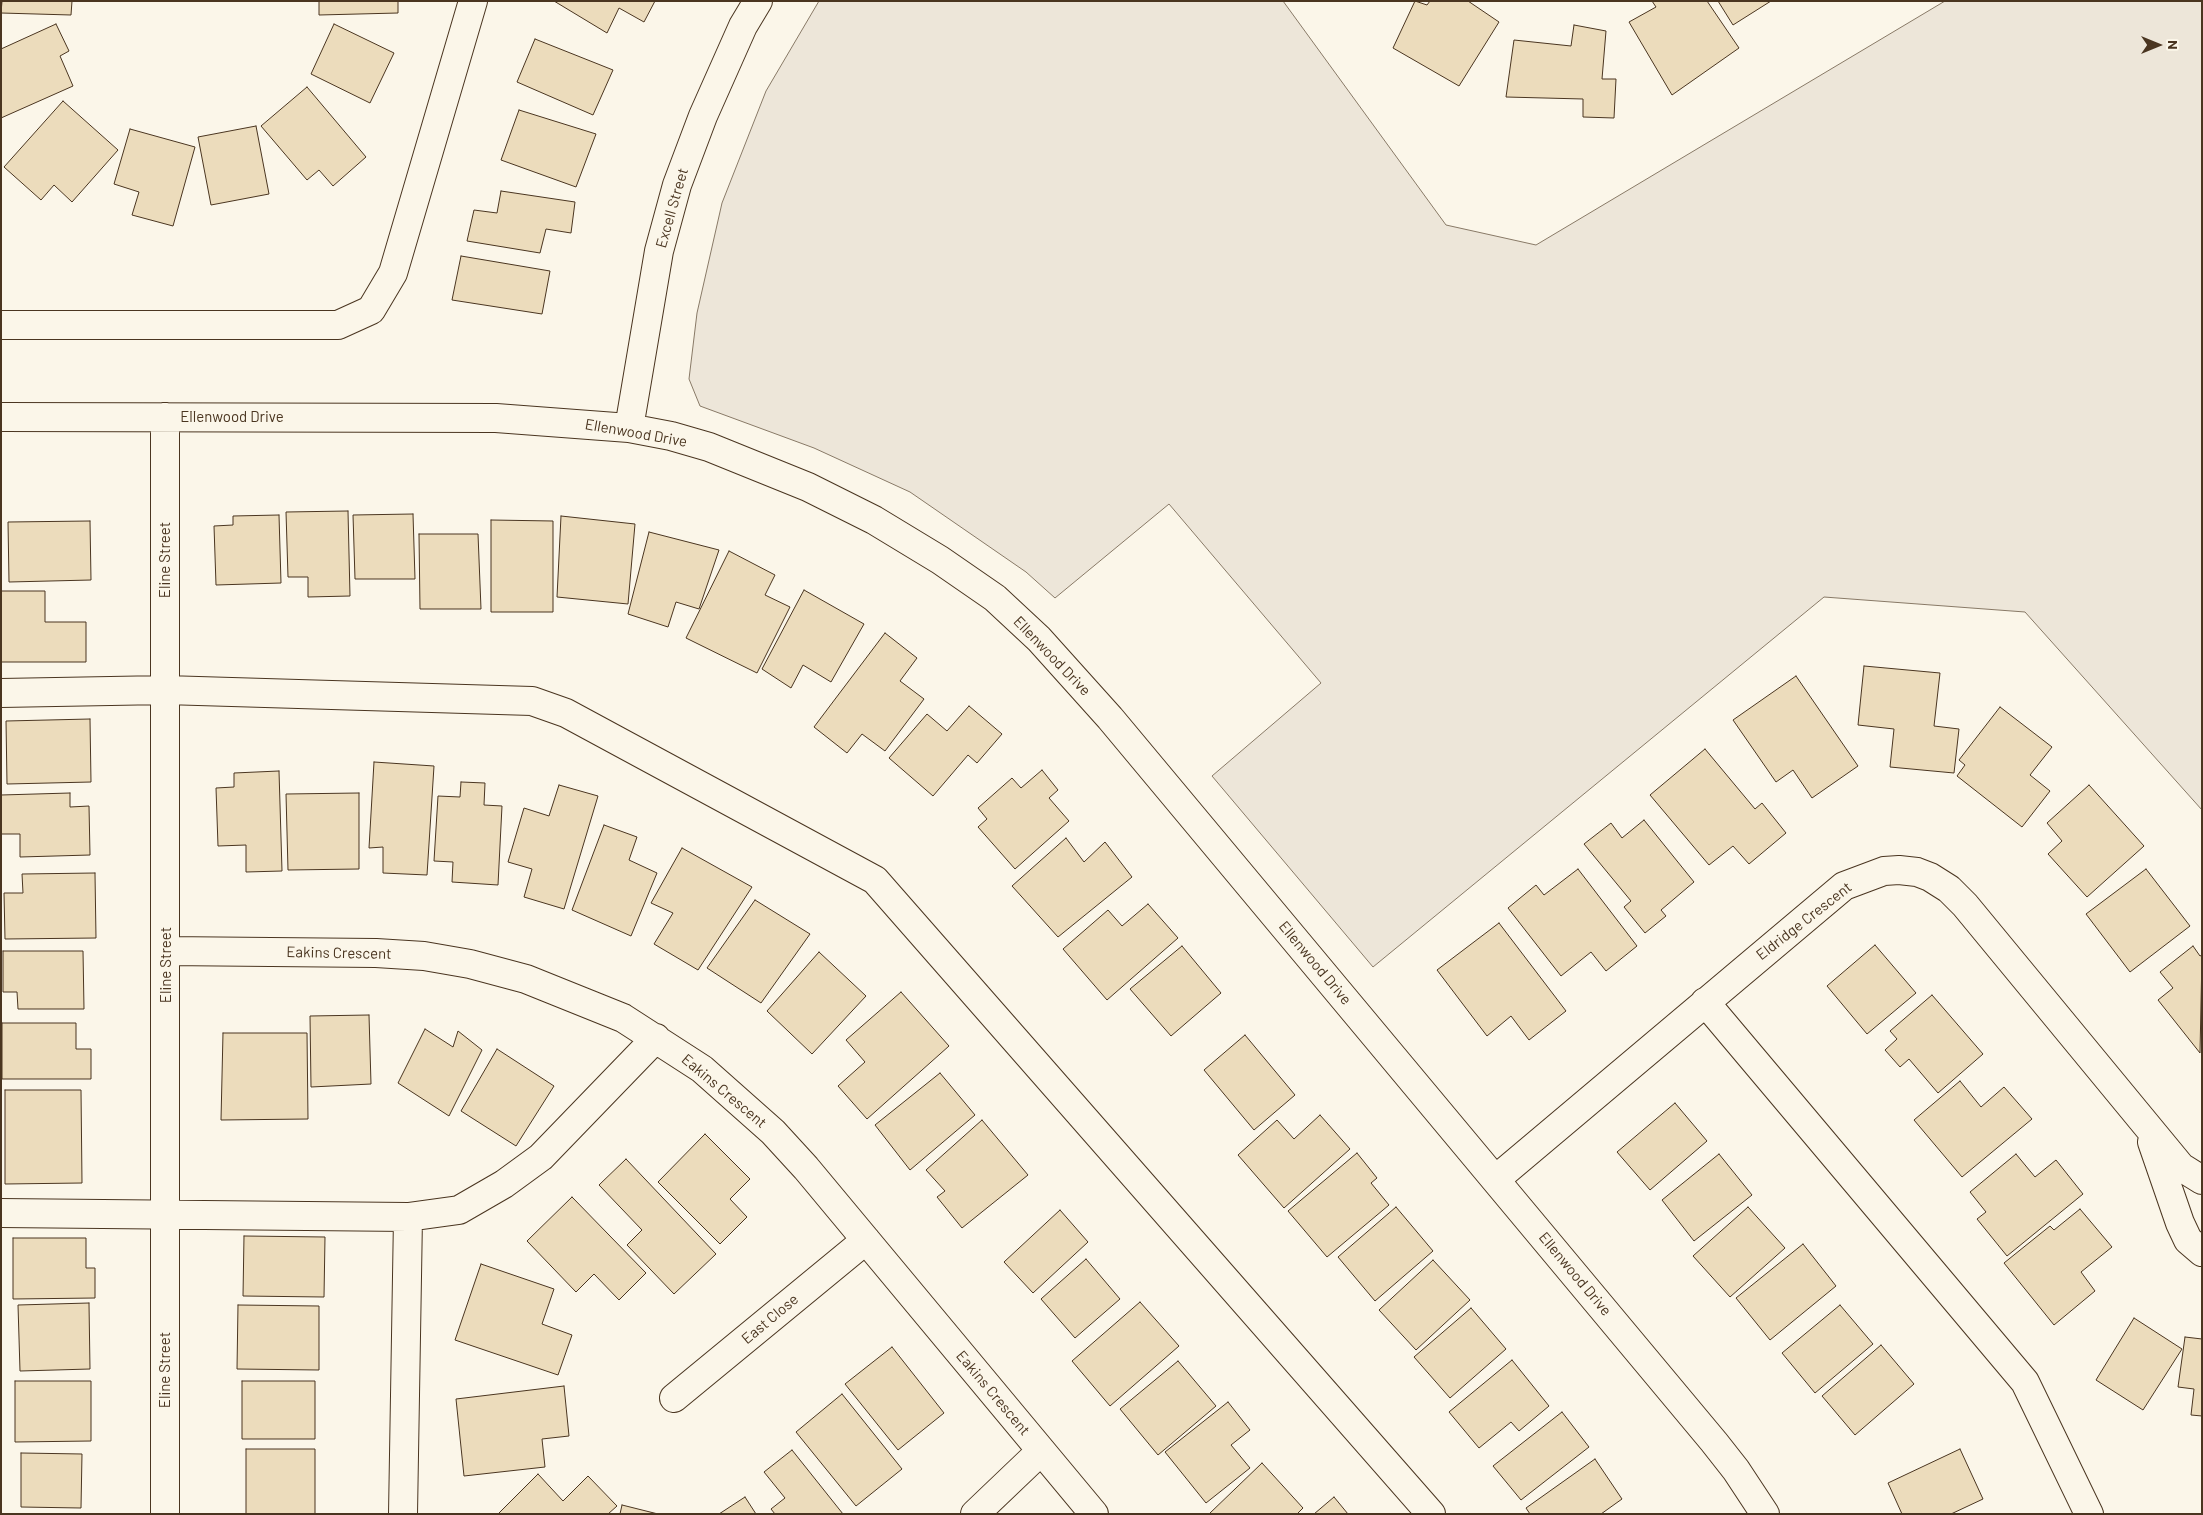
<!DOCTYPE html>
<html>
<head>
<meta charset="utf-8">
<style>
	body { margin:0 }
	#map { position:relative; width:2203px; height:1515px; overflow:hidden; background:#fbf6e9; font-family:Barlow,sans-serif }
	canvas { display:block }
	.frame { position:absolute; inset:0; border:2px solid #4a3520; pointer-events:none }
	.north { position:absolute; left:2133px; top:20px; width:50px; height:50px; -webkit-text-stroke:4px #fbf6e9; paint-order:stroke; rotate:90deg; font-size:14px; font-weight:700; line-height:20px; text-align:center; color:#4a3520 }
	.north::after { content:''; display:block; margin:auto; width:18px; height:22px; background:#4a3520; clip-path:polygon(50% 0,100% 100%,50% 72%,0 100%) }
</style>
</head>
<body>
<div id="map">
<canvas width="2203" height="1515"></canvas>
<div class="frame"></div>
<div class="north">N</div>
</div>
<script>
const ctx = document.querySelector('canvas').getContext('2d');
ctx.lineJoin = 'round';
function paint(path, color) {
  ctx.fillStyle = color;
  ctx.fill(path, 'evenodd');
}
function toPath(rows) {
  const path = new Path2D();
  for (const r of rows) {
    path.moveTo(r[0], r[1]);
    for (let i = 2; i < r.length; i += 2) path.lineTo(r[i], r[i + 1]);
  }
  return path;
}
function strokePath(path, color, width, dash) {
  ctx.strokeStyle = color;
  ctx.lineWidth = width;
  ctx.lineCap = dash ? 'butt' : 'round';
  ctx.setLineDash(dash || []);
  ctx.stroke(path);
}
function label(font, color, halo, rows, align = 'center') {
  ctx.font = font + ' Barlow,sans-serif';
  ctx.lineWidth = 4;
  ctx.setLineDash([]);
  ctx.textBaseline = 'middle';
  ctx.strokeStyle = halo;
  ctx.fillStyle = color;
  for (const [text, x, y, turn = 0] of rows) {
    ctx.save();
    ctx.translate(x, y);
    ctx.rotate((+turn || 0) * Math.PI / 180);
    ctx.textAlign = isNaN(turn) ? turn : align;
    if (halo) ctx.strokeText(text, 0, 0);
    ctx.fillText(text, 0, 0);
    ctx.restore();
  }
}
const green = toPath([
	[819,1,1283,1,1446,225,1536,245,1945,1,2202,1,2202,810,2025,612,1824,597,1373,967,1212,776,1321,683,1169,504,1055,598,1026,572,910,492,814,448,700,406,689,379,697,313,722,203,766,91,819,1]
]);
const building = toPath([
	[2,1,72,1,71,15,1,13,2,1],
	[319,1,398,1,398,13,319,15,319,1],
	[554,1,655,1,644,22,619,8,607,33,554,1],
	[1415,1,1427,5,1430,1,1468,1,1499,22,1459,86,1393,48,1415,1],
	[1652,1,1707,1,1739,48,1672,95,1629,22,1656,7,1652,1],
	[1718,1,1771,1,1733,25,1718,1],
	[56,24,69,51,60,56,73,86,1,118,1,49,56,24],
	[334,24,394,53,370,103,311,74,334,24],
	[1574,25,1606,31,1602,79,1616,79,1614,118,1583,117,1583,99,1506,97,1514,40,1571,46,1574,25],
	[535,39,613,70,593,115,517,82,535,39],
	[307,87,366,157,333,186,319,170,307,180,261,126,307,87],
	[63,101,118,150,72,202,54,185,41,200,4,167,63,101],
	[519,110,596,134,576,187,501,160,519,110],
	[256,126,269,194,211,205,198,137,256,126],
	[130,129,195,147,173,226,132,215,139,192,114,184,130,129],
	[501,191,575,202,571,233,546,229,540,253,467,241,474,210,497,213,501,191],
	[461,256,550,271,542,314,452,300,461,256],
	[348,511,350,596,308,597,308,577,288,577,286,512,348,511],
	[413,514,415,579,355,579,353,515,413,514],
	[279,515,281,583,216,585,214,526,233,525,233,516,279,515],
	[561,516,635,524,628,604,557,597,561,516],
	[491,520,553,521,553,612,491,612,491,520],
	[90,521,91,580,9,582,8,522,90,521],
	[649,532,719,550,699,609,676,602,668,627,628,614,649,532],
	[419,534,478,534,481,609,420,609,419,534],
	[729,551,775,575,765,595,790,607,757,673,686,638,729,551],
	[804,590,864,624,831,682,803,665,791,688,762,669,804,590],
	[1,591,45,591,45,622,86,622,86,662,1,662,1,591],
	[885,633,917,658,900,681,924,699,885,751,862,734,847,753,814,727,885,633],
	[1864,666,1940,673,1934,726,1959,729,1954,773,1890,767,1894,729,1858,725,1864,666],
	[1796,676,1858,766,1812,798,1793,770,1776,782,1733,720,1796,676],
	[969,706,1002,734,977,763,968,755,933,796,889,758,927,714,947,731,969,706],
	[2000,707,2052,747,2030,775,2050,791,2022,827,1957,776,1965,765,1959,760,2000,707],
	[90,719,91,782,7,784,6,721,90,719],
	[1705,749,1755,809,1762,803,1786,833,1749,864,1733,846,1709,865,1650,795,1705,749],
	[374,762,434,766,427,875,383,873,383,847,369,848,374,762],
	[1042,770,1058,790,1049,798,1069,821,1015,869,978,827,987,819,978,808,1012,778,1021,788,1042,770],
	[279,771,282,871,246,872,246,845,218,846,216,788,234,787,234,773,279,771],
	[461,782,485,783,484,805,502,806,498,885,452,882,453,862,434,861,438,796,460,797,461,782],
	[559,785,598,796,564,909,524,897,532,869,508,862,524,808,549,816,559,785],
	[2089,785,2144,846,2087,897,2048,854,2062,841,2047,823,2089,785],
	[70,793,70,807,89,806,90,855,20,857,20,834,1,834,1,795,70,793],
	[359,793,359,869,288,870,286,794,359,793],
	[1644,820,1694,882,1661,910,1666,916,1645,933,1624,907,1631,901,1584,844,1611,823,1622,838,1644,820],
	[604,825,637,837,629,860,657,873,631,936,572,910,604,825],
	[1066,838,1084,862,1105,842,1132,877,1058,937,1012,886,1066,838],
	[682,848,752,887,698,970,654,944,673,913,651,903,682,848],
	[1578,869,1637,946,1606,971,1591,952,1561,976,1508,908,1536,885,1544,895,1578,869],
	[2146,869,2190,926,2130,972,2086,914,2146,869],
	[95,873,96,938,5,939,4,893,23,893,22,874,95,873],
	[755,900,810,934,761,1003,707,968,755,900],
	[1148,904,1178,938,1107,1000,1063,949,1108,910,1122,926,1148,904],
	[1499,923,1566,1011,1529,1040,1511,1016,1487,1036,1437,970,1499,923],
	[1875,945,1916,993,1867,1034,1827,986,1875,945],
	[1182,946,1221,993,1171,1036,1130,989,1182,946],
	[2193,946,2200,956,2202,955,2200,1053,2158,1000,2173,988,2160,972,2193,946],
	[3,951,83,951,84,1009,18,1009,17,992,3,992,3,951],
	[819,952,866,996,812,1054,767,1011,819,952],
	[901,992,949,1046,867,1119,838,1086,865,1062,846,1040,901,992],
	[1932,995,1983,1054,1938,1093,1909,1059,1900,1067,1885,1050,1897,1039,1890,1031,1932,995],
	[369,1015,371,1084,311,1087,310,1016,369,1015],
	[2,1023,76,1023,76,1049,91,1049,91,1079,2,1079,2,1023],
	[425,1029,453,1047,458,1031,482,1050,449,1116,398,1083,425,1029],
	[223,1033,307,1033,308,1119,221,1120,223,1033],
	[1245,1035,1295,1095,1254,1130,1204,1070,1245,1035],
	[497,1049,554,1086,516,1146,461,1111,497,1049],
	[940,1073,975,1115,910,1170,875,1125,940,1073],
	[1960,1081,1981,1107,2004,1087,2032,1119,1962,1177,1914,1120,1960,1081],
	[5,1090,81,1090,82,1183,5,1184,5,1090],
	[1675,1103,1707,1141,1650,1190,1617,1152,1675,1103],
	[1320,1115,1350,1149,1284,1208,1238,1155,1277,1120,1294,1139,1320,1115],
	[982,1120,1028,1175,962,1228,937,1197,945,1191,926,1170,982,1120],
	[705,1134,750,1179,730,1199,747,1217,720,1244,658,1182,705,1134],
	[1357,1153,1377,1178,1371,1183,1389,1205,1327,1257,1288,1211,1357,1153],
	[1719,1154,1752,1195,1694,1241,1662,1200,1719,1154],
	[2016,1154,2035,1177,2056,1160,2083,1194,2007,1256,1977,1219,1986,1212,1970,1192,2016,1154],
	[626,1159,716,1254,674,1294,627,1245,642,1230,599,1185,626,1159],
	[572,1197,646,1273,619,1300,594,1274,576,1292,527,1241,572,1197],
	[1396,1207,1433,1251,1375,1301,1338,1257,1396,1207],
	[1748,1207,1785,1248,1730,1297,1693,1256,1748,1207],
	[2080,1209,2112,1247,2081,1272,2095,1291,2054,1325,2004,1263,2050,1226,2054,1230,2080,1209],
	[1060,1210,1088,1242,1033,1293,1004,1262,1060,1210],
	[244,1236,325,1237,324,1297,243,1296,244,1236],
	[13,1238,86,1238,86,1268,95,1268,95,1298,13,1299,13,1238],
	[1803,1244,1836,1286,1770,1340,1736,1298,1803,1244],
	[1086,1259,1120,1299,1075,1338,1041,1299,1086,1259],
	[1433,1260,1470,1300,1416,1350,1379,1310,1433,1260],
	[481,1264,554,1289,542,1324,572,1335,558,1375,455,1340,481,1264],
	[1140,1302,1179,1346,1110,1406,1072,1361,1140,1302],
	[89,1303,90,1369,20,1371,18,1305,89,1303],
	[238,1305,319,1306,319,1370,237,1369,238,1305],
	[1840,1305,1873,1344,1815,1393,1782,1353,1840,1305],
	[1471,1308,1506,1349,1450,1398,1414,1357,1471,1308],
	[2134,1318,2182,1349,2143,1410,2096,1380,2134,1318],
	[2185,1337,2202,1339,2202,1416,2191,1415,2194,1389,2178,1387,2185,1337],
	[1881,1345,1914,1384,1855,1435,1822,1396,1881,1345],
	[892,1347,944,1413,898,1450,845,1384,892,1347],
	[1512,1360,1549,1406,1519,1431,1511,1422,1479,1448,1449,1412,1512,1360],
	[1178,1361,1216,1406,1158,1455,1120,1409,1178,1361],
	[15,1381,91,1381,91,1441,15,1442,15,1381],
	[242,1381,315,1381,315,1439,242,1439,242,1381],
	[564,1386,569,1436,542,1439,545,1467,464,1476,456,1399,564,1386],
	[842,1394,902,1469,856,1506,796,1432,842,1394],
	[1228,1402,1250,1430,1231,1445,1250,1468,1206,1503,1165,1452,1228,1402],
	[1562,1412,1589,1447,1521,1500,1493,1466,1562,1412],
	[246,1449,315,1449,315,1514,246,1514,246,1449],
	[1960,1449,1983,1499,1951,1514,1902,1514,1888,1483,1960,1449],
	[792,1450,843,1514,775,1514,771,1509,785,1498,764,1472,792,1450],
	[21,1453,82,1454,81,1508,21,1507,21,1453],
	[1595,1459,1622,1499,1601,1514,1530,1514,1526,1508,1595,1459],
	[1262,1463,1303,1508,1297,1514,1209,1514,1262,1463],
	[538,1474,563,1501,588,1476,617,1506,608,1514,498,1514,538,1474],
	[745,1497,756,1514,719,1514,745,1497],
	[1334,1497,1348,1514,1314,1514,1334,1497],
	[622,1505,658,1514,620,1514,622,1505]
]);
const minor = toPath([
	[1,325,338,325,371,310,393,273,473,1],
	[1,417,496,418,629,428,671,436,709,447,808,487,874,520,940,560,995,598,1039,639,1110,718,1714,1442,1736,1470,1765,1514],
	[629,428,659,251,677,185,703,116,743,26,758,1],
	[1,693,165,690,532,701,566,713,875,880,1431,1514],
	[166,951,376,953,424,956,470,964,526,979,623,1018,702,1069,773,1132,806,1168,1094,1514],
	[1705,1002,2025,1382,2089,1514],
	[2152,1142,2180,1223,2188,1240,2202,1252],
	[1496,1179,1844,886,1884,871,1899,870,1917,872,1930,877,1949,889,1965,905,2181,1167,2202,1180],
	[1,1213,408,1217,459,1210,504,1184,541,1157,656,1038],
	[674,1398,866,1240],
	[165,1514,165,417],
	[403,1514,408,1217],
	[975,1514,1041,1451]
]);
const streetNames = [
	["Excell Street",672,208,-74],
	["Ellenwood Drive",232,417],
	["Ellenwood Drive",636,433,10],
	["Eline Street",165,560,-90],
	["Ellenwood Drive",1052,656,46],
	["Eldridge Crescent",1804,921,-38],
	["Eakins Crescent",339,953,1],
	["Ellenwood Drive",1315,963,50],
	["Eline Street",166,965,-90],
	["Eakins Crescent",724,1091,40],
	["Ellenwood Drive",1575,1274,50],
	["East Close",770,1319,-40],
	["Eline Street",165,1370,-90],
	["Eakins Crescent",993,1393,50]
];
paint(green, '#ede6d9');
strokePath(green, '#887966', 1);
paint(building, '#ecdcbc');
strokePath(building, '#4a3520', 1);
strokePath(minor, '#4a3520', 30);
strokePath(minor, '#fbf6e9', 28);
label('15px', '#4a3520', '#fbf6e9', streetNames);
</script>
</body>
</html>
